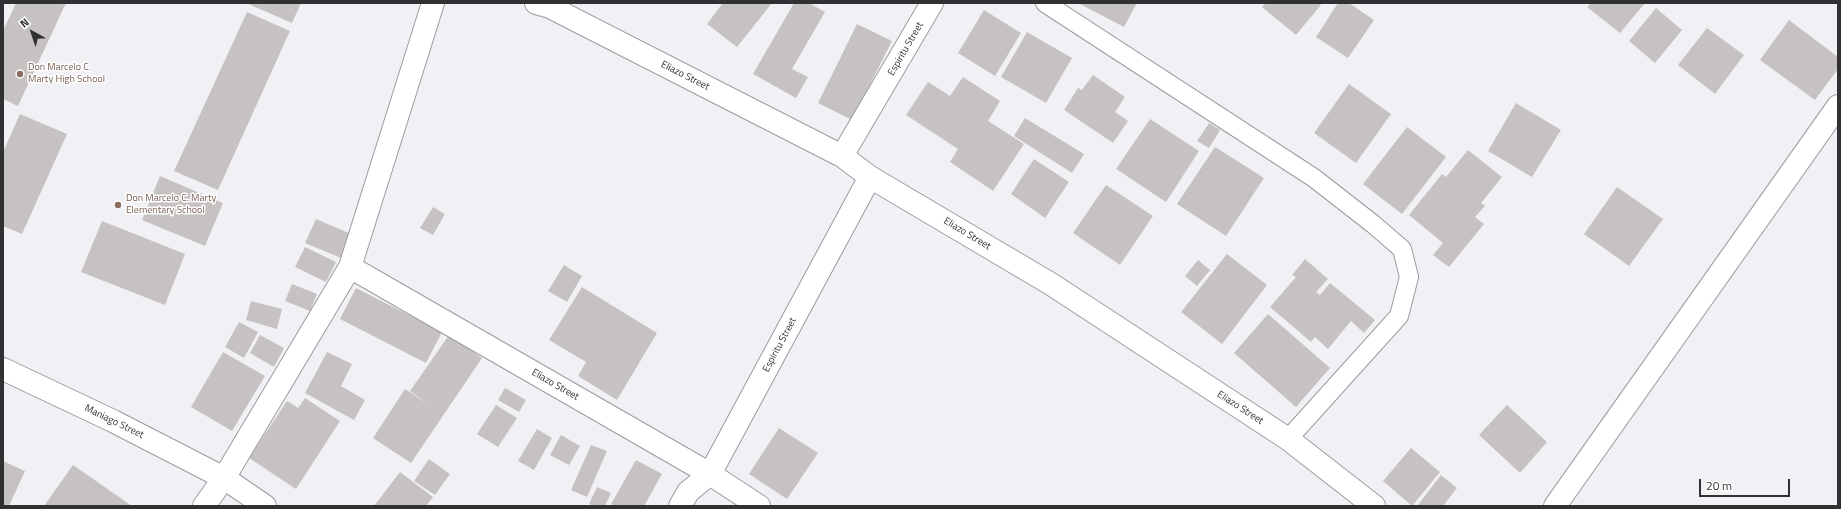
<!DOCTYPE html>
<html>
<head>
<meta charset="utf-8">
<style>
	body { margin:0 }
	#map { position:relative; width:1841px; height:509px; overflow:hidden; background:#f1f1f5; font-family:"Titillium Web",sans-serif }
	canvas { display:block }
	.frame { position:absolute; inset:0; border:4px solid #313133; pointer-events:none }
	.north { position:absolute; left:12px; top:12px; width:40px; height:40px; -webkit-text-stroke:3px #fff; paint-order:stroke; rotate:320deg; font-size:11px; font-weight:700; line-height:16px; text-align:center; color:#313133 }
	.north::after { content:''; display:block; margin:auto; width:14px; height:18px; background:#313133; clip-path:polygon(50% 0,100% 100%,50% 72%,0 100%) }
	.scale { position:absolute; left:1699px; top:479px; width:91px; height:18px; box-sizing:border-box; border:2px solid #313133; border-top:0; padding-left:5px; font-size:12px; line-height:14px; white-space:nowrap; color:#313133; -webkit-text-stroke:3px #fff; paint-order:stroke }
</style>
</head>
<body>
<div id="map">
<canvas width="1841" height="509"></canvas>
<div class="frame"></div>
<div class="north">N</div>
<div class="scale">20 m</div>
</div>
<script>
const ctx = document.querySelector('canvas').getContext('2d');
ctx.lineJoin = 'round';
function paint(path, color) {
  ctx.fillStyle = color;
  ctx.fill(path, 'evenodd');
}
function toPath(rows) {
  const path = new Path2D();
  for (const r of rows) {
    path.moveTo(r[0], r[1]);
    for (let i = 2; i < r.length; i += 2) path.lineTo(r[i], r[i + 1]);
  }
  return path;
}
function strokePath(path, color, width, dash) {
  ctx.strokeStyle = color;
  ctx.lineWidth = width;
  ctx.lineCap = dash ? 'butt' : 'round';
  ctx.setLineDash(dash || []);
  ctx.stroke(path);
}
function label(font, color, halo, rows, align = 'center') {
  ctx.font = font + ' "Titillium Web",sans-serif';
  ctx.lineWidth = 3;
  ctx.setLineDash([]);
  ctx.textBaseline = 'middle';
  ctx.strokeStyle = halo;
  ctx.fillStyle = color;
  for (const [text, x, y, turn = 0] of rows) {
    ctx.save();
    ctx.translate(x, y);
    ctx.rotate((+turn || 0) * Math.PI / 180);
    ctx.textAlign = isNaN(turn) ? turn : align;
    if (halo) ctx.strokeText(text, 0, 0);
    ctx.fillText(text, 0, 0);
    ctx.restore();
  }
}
const building = toPath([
	[16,3,66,3,18,106,3,99,3,31],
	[246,3,301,3,292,23],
	[721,3,772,3,737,47,707,24,722,4],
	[794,3,809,3,825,12,792,69,808,77,796,98,753,74],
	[1078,3,1137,3,1124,27],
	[1266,3,1319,3,1321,5,1296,35,1262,7],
	[1338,3,1349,3,1374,20,1348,58,1316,37],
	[1591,3,1645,3,1620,33,1587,7],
	[1656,8,1682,30,1655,63,1629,41],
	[984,10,1021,33,995,76,958,53],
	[247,12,290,31,218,190,174,171],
	[1789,20,1838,57,1838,69,1815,100,1760,60],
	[857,24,892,41,852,120,818,103],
	[1707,28,1744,55,1715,94,1678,65],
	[1027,32,1072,58,1046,103,1001,77],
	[1093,75,1125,97,1115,112,1128,121,1113,143,1064,110,1078,88,1082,90],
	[963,77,1000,101,988,121,1024,144,993,191,950,162,958,149,906,115,928,82,950,96],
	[1349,84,1391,114,1356,163,1314,133],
	[1516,103,1561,130,1532,177,1488,151],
	[20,114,67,134,22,234,3,226,3,152],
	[1025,118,1084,154,1072,173,1014,136],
	[1150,119,1199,151,1166,202,1116,169],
	[1209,123,1220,130,1209,148,1197,141],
	[1407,127,1446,157,1402,214,1363,184],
	[1215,147,1264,178,1226,236,1177,204],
	[1468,150,1502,177,1481,203,1485,206,1475,217,1484,224,1449,267,1433,255,1443,243,1409,215,1442,174,1446,177],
	[1034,159,1069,182,1045,218,1011,194],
	[160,176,223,203,205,246,142,220],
	[1106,185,1153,216,1120,265,1073,233],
	[1617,187,1663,219,1629,266,1584,234],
	[433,207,445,214,433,235,420,228],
	[316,219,351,234,341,258,305,243],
	[102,221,185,254,165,305,81,272],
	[305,247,336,262,326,282,295,267],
	[1227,254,1267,285,1222,344,1181,312],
	[1305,259,1328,279,1316,292,1320,295,1330,283,1375,320,1364,333,1351,321,1328,349,1315,337,1311,342,1270,307,1296,277,1292,275],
	[1198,260,1210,270,1197,286,1185,276],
	[564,265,582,276,567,302,548,291],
	[292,284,317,294,310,311,285,301],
	[582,287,657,333,617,400,578,376,586,362,549,340],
	[356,288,442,332,426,363,340,319],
	[251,301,282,309,277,329,246,320],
	[1268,314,1330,368,1296,407,1234,353],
	[239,322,258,332,244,358,225,347],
	[260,335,284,348,274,367,250,353],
	[449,335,482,358,411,463,373,438,405,389,431,406,410,391],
	[223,352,265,376,232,431,191,407],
	[327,352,352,364,341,386,365,400,354,420,305,393],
	[505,388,526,400,519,412,498,400],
	[305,398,340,421,296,489,249,458,287,401,298,408],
	[496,405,517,418,498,447,477,434],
	[1507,405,1547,442,1520,473,1479,435],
	[779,428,818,453,787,499,749,474],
	[537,429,552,438,534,470,518,461],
	[561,435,580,446,569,465,550,455],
	[591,445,607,451,587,497,571,490],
	[1411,448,1440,472,1412,506,1383,481],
	[429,459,450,474,435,495,414,481],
	[636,460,662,474,644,506,615,506,611,504],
	[3,461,25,471,9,506,3,506],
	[73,465,132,506,44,506],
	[400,472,433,497,426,506,374,506],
	[1441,475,1457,488,1443,506,1417,506],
	[597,487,611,493,605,506,593,506,589,504]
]);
const service = toPath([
	[1045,3,1314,178,1373,224,1402,249,1409,277,1399,316,1288,439]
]);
const minor = toPath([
	[536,3,550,7,842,156,870,177,1051,284,1288,439,1374,506],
	[842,156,932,3],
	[350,267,710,474,759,506],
	[3,369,113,421,224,478,350,267,433,3],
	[680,506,688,492,710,474,870,177],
	[1555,506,1838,106]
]);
const primary = toPath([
	[204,506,224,478,265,506]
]);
const markers = [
	[20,74,4,"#8d6e63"],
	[118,205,4,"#8d6e63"]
];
const streetNames = [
	["Espiritu Street",906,49,-60],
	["Eliazo Street",685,76,27],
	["Eliazo Street",967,234,31],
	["Espiritu Street",780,345,-62],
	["Eliazo Street",555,385,30],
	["Eliazo Street",1240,408,33],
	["Maniago Street",114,422,26]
];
const educationNames = [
	["Don Marcelo C.",28,68],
	["Marty High School",28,80],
	["Don Marcelo C. Marty",126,199],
	["Elementary School",126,211]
];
paint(building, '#c6c2c1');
strokePath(service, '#9b9c9f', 20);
strokePath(minor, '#9b9c9f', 24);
strokePath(primary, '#9b9c9f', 24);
strokePath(service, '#fff', 18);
strokePath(minor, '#fff', 22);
strokePath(primary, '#fff', 22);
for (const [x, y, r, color] of markers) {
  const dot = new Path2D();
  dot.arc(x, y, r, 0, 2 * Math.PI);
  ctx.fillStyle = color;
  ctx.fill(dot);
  strokePath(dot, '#fff', 1.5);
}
label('10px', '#313133', '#fff', streetNames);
label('10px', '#785e54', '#fff', educationNames, 'left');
</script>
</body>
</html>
